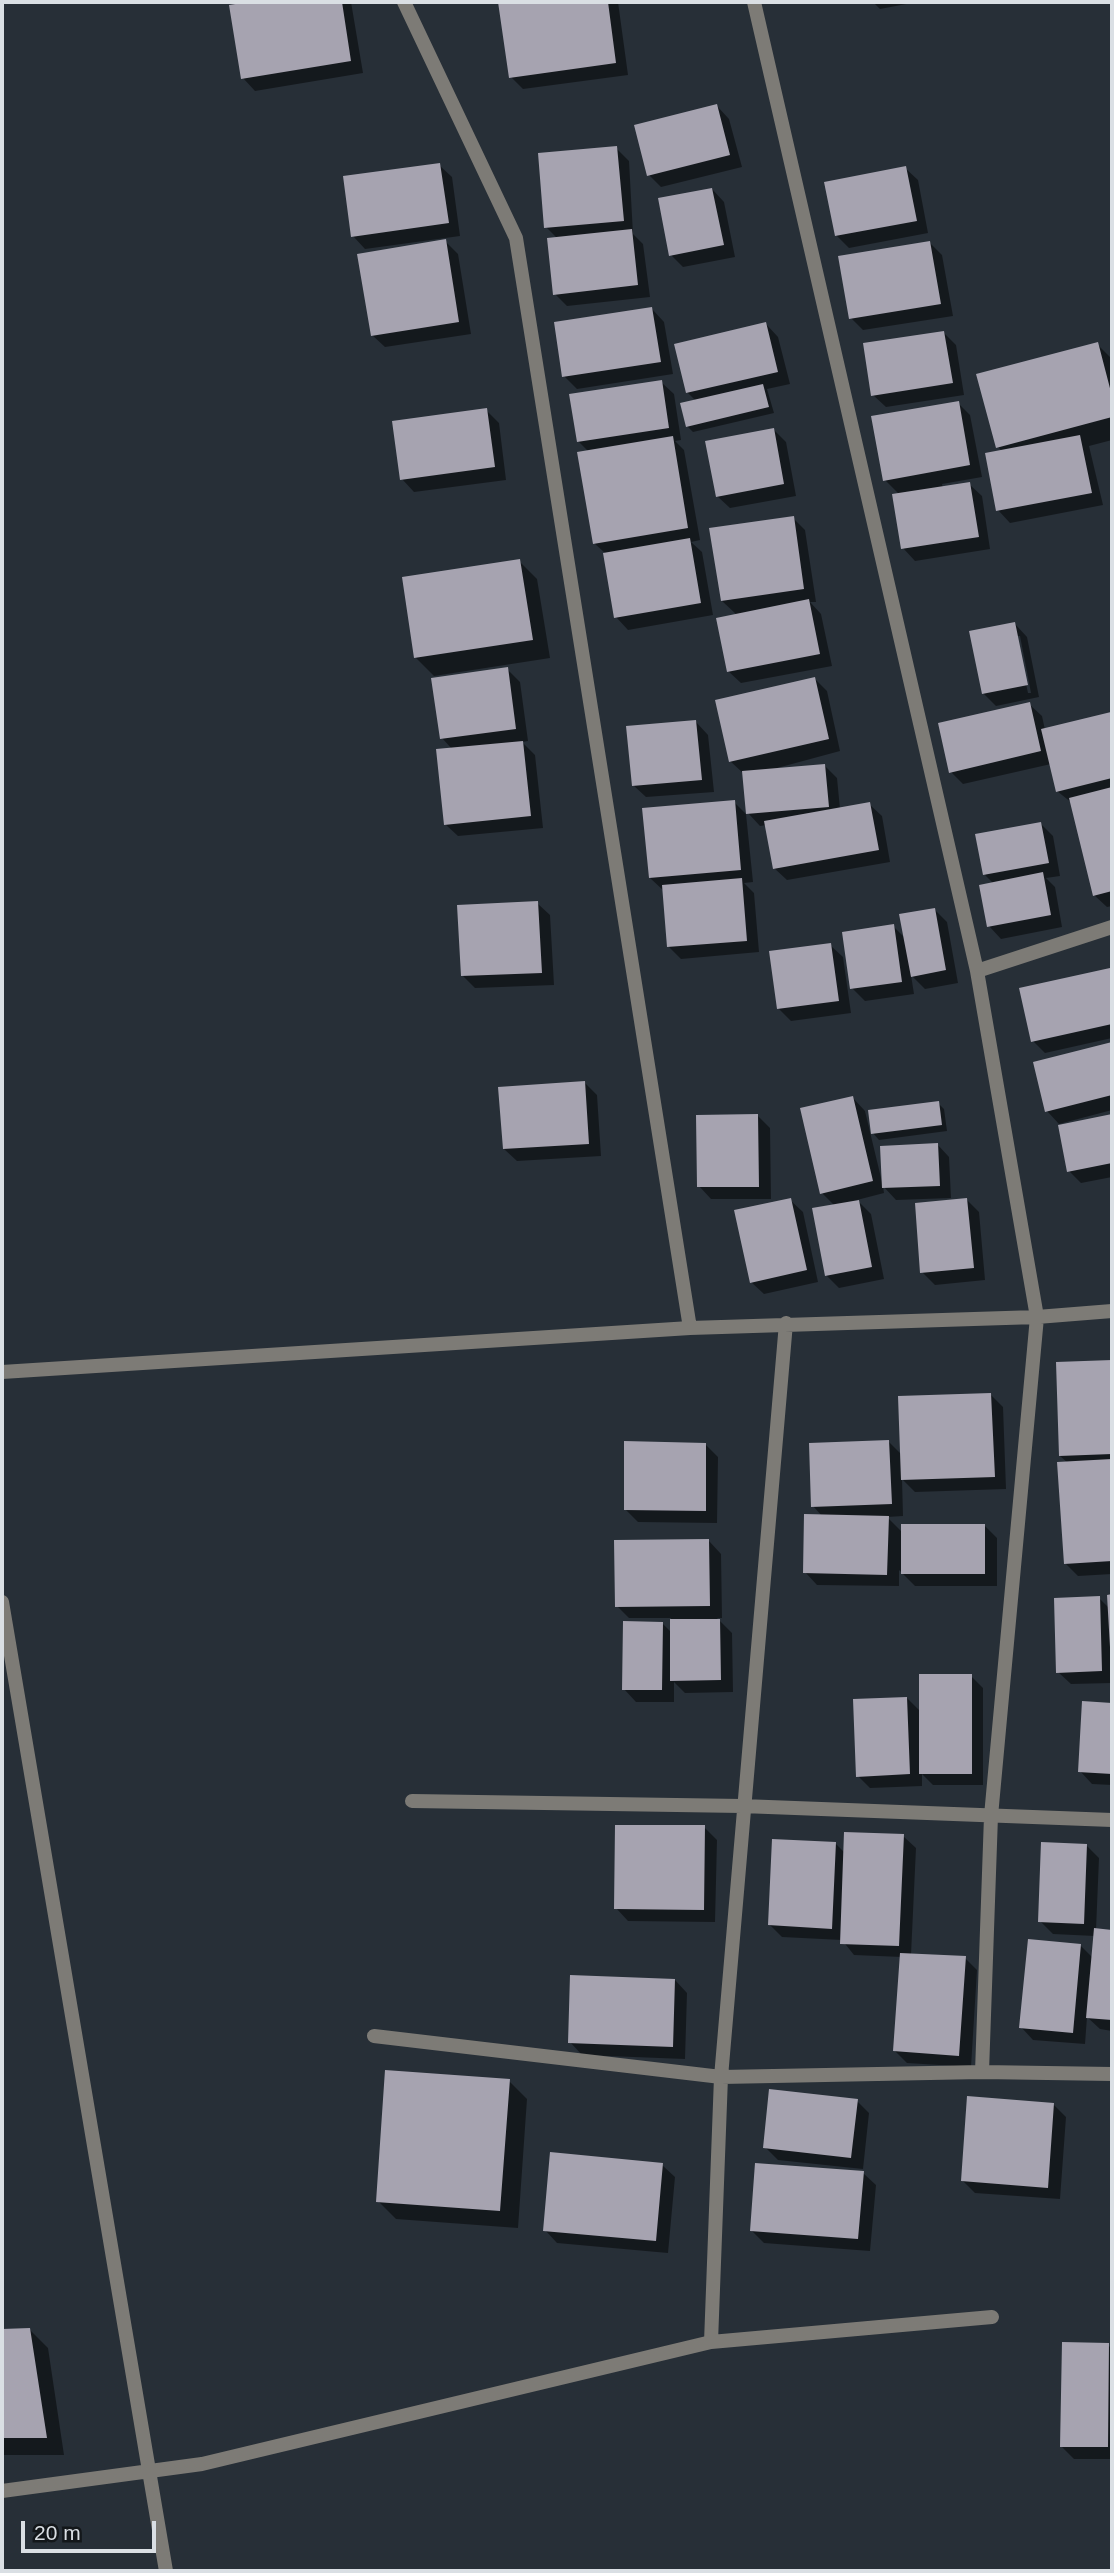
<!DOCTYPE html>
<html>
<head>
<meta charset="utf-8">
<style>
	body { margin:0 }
	#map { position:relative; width:1114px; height:2573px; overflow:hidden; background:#272f37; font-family:Arial,sans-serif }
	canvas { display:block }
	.frame { position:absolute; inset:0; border:4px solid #dadfe4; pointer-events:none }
	.scale { position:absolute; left:21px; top:2521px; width:135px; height:32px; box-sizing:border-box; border:4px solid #dadfe4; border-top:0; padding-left:9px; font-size:21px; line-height:24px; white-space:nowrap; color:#dadfe4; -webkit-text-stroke:5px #13171a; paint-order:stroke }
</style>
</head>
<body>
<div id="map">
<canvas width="1114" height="2573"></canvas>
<div class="frame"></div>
<div class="scale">20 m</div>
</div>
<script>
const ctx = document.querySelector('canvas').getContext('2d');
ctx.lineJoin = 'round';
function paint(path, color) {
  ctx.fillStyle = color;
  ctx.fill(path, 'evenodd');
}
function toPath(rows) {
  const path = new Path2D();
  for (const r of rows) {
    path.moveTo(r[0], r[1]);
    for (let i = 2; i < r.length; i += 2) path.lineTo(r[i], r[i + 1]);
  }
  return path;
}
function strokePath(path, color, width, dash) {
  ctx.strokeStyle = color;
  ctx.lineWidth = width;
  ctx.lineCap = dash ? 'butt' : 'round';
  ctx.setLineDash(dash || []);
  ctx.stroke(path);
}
const shadow = toPath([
	[259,2,351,2,363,73,255,91,243,78,231,6],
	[500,2,618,2,628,75,523,89,511,77],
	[873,2,917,2,880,9],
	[717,106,729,119,742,167,661,187,649,175],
	[616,148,629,161,633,234,643,244,650,297,567,306,555,294,558,239,546,227],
	[439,165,452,177,460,236,365,249,353,236],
	[905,168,918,180,928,233,849,248,836,235],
	[712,189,724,202,735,257,683,267,671,255],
	[445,241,458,254,471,334,385,347,372,335],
	[930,243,942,255,953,316,863,330,851,318],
	[652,309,664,322,673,374,577,389,564,376],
	[766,324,778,337,790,384,767,389,774,413,693,432,687,426,696,401,687,392],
	[943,332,956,345,964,395,886,407,873,395],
	[1097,344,1112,359,1112,440,1089,446,1103,505,1010,523,998,510,1002,451,998,447],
	[661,382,674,394,681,440,675,441,684,450,700,540,691,542,702,552,713,615,628,630,616,617,605,553,594,543,589,452,578,441],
	[958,403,970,415,982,477,942,484,943,488,969,484,982,496,990,549,915,561,903,548,899,494,885,480],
	[486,410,499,423,506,480,414,492,402,479],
	[774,430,786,442,796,496,730,508,717,496],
	[793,518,805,530,816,602,810,602,821,614,832,666,741,683,728,671,737,615,722,601],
	[519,561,537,579,550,658,434,676,416,658],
	[1015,624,1027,637,1039,697,996,706,983,693],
	[1016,636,1020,636,1031,693,1028,693],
	[507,669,520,682,528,741,522,742,535,755,543,828,458,836,445,824,452,749,442,738],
	[815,679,827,691,840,751,766,771,825,766,837,778,840,809,869,804,882,816,890,862,787,880,774,868,767,825,760,826,748,813,743,773,730,761],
	[1029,704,1042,716,1045,730,1110,714,1112,716,1112,906,1107,907,1094,895,1072,803,1057,791,1051,764,963,784,951,772],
	[696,722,708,735,714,792,646,797,633,785],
	[734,802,746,814,753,882,744,883,754,893,759,952,681,959,669,947,664,891,650,878],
	[1040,823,1053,836,1060,876,1046,878,1055,887,1062,927,1001,939,989,926,994,884,985,875],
	[537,903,550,915,554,985,475,988,463,976],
	[934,909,947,922,958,983,925,989,911,975,914,994,865,1001,852,988,893,926,906,939],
	[830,945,843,957,851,1013,791,1021,779,1009],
	[1109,970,1112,973,1112,1038,1045,1053,1033,1041],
	[1112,1044,1112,1110,1059,1124,1047,1111,1035,1063],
	[584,1082,597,1095,601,1156,517,1161,504,1149],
	[853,1098,865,1111,882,1182,937,1144,949,1157,951,1198,896,1200,883,1186,884,1193,857,1200,871,1214,884,1279,839,1288,826,1275,835,1206,822,1193],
	[938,1103,944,1109,947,1131,879,1140,872,1132],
	[758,1116,770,1128,771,1199,711,1199,699,1186],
	[1112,1116,1112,1177,1081,1183,1069,1171,1060,1127],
	[790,1200,803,1212,818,1282,764,1294,751,1282],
	[967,1200,979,1212,985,1280,935,1285,922,1272],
	[1112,1362,1112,1574,1078,1576,1065,1563,1068,1463,1060,1456,1058,1364],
	[990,1394,1003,1407,1006,1489,915,1492,902,1479,903,1516,887,1517,903,1533,984,1525,997,1538,997,1586,915,1586,899,1570,899,1586,817,1585,805,1572,822,1516,813,1506,889,1442,902,1455],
	[706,1445,718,1457,717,1523,638,1522,625,1509],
	[709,1541,721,1554,722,1618,717,1618,732,1633,733,1692,685,1693,674,1682,674,1702,636,1702,624,1689,662,1623,672,1633,671,1618,629,1618,617,1606],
	[1109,1596,1112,1596,1112,1683,1071,1684,1058,1672,1099,1598,1110,1609],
	[971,1676,983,1688,983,1785,933,1785,922,1774,922,1786,870,1788,858,1776,907,1698,921,1712],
	[1083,1703,1112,1704,1112,1785,1092,1784,1080,1771],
	[704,1827,717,1840,715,1922,628,1921,616,1908],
	[903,1836,916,1848,911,1955,965,1958,977,1970,971,2067,907,2063,895,2051,902,1957,854,1955,842,1940,782,1937,769,1924,835,1843,845,1853],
	[1087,1846,1099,1858,1096,1930,1112,1931,1112,2031,1100,2029,1087,2017,1085,2044,1033,2040,1021,2027,1080,1945,1093,1958,1095,1936,1053,1934,1040,1921],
	[675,1980,687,1993,685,2059,582,2055,570,2042],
	[509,2081,527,2099,518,2228,396,2219,378,2201],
	[857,2101,869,2113,863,2169,778,2160,765,2147],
	[1054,2105,1066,2117,1060,2199,975,2193,962,2180],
	[662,2165,675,2177,668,2253,557,2243,545,2230],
	[863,2173,876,2185,870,2251,764,2243,751,2230],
	[29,2329,48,2348,64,2455,2,2455,2,2331],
	[1108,2345,1112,2349,1112,2459,1074,2459,1062,2447]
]);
const building = toPath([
	[248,2,342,2,351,61,241,79,229,5],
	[498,2,608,2,616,63,509,78],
	[717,104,730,155,647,176,634,125],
	[617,146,624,221,544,228,538,153],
	[440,163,449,223,351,237,343,176],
	[906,166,917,221,835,236,824,182],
	[712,188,724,245,669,256,658,198],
	[632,229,638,285,553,295,547,238],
	[446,239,459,322,371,336,357,254],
	[930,241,941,304,849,319,838,256],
	[652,307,661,362,562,377,554,322],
	[766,322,778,372,686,393,674,344],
	[944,331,953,383,871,396,863,343],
	[1098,342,1112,396,1112,417,996,448,976,374],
	[662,380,669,428,577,442,569,394],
	[763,384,769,407,686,427,680,403],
	[959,401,970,465,883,481,871,416],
	[487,408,495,467,400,480,392,421],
	[774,428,784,484,716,497,705,441],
	[1080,435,1092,493,996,511,985,453],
	[673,436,688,528,593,544,577,452],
	[970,482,979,537,901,549,892,494],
	[794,516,804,589,721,601,709,528],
	[690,538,701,603,614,618,603,553],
	[520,559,533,640,414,658,402,577],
	[809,599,820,654,727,672,716,618],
	[1015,622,1028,685,982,694,969,631],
	[508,667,516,729,440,739,431,678],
	[815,677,829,739,729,762,715,700],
	[1030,702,1041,751,949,773,938,723],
	[1111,712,1112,778,1056,792,1041,729],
	[696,720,702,780,632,786,626,726],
	[523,741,531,816,444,825,436,749],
	[825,764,829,807,746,814,742,771],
	[1112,787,1112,891,1093,896,1069,798],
	[735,800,741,870,649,878,642,808],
	[870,802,879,850,773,869,764,821],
	[1041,822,1049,863,983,875,975,834],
	[1043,872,1051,915,987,927,979,885],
	[742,878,747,941,667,947,662,885],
	[538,901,542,973,461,976,457,905],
	[935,908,946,970,911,977,899,914],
	[894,924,902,982,850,989,842,932],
	[831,943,839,1001,777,1009,769,951],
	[1110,968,1112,1024,1031,1042,1019,988],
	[1112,1042,1112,1095,1045,1112,1033,1062],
	[585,1081,589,1144,503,1149,498,1087],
	[853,1096,873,1181,820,1194,800,1108],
	[939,1101,942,1125,871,1134,868,1110],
	[758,1114,759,1187,697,1187,696,1115],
	[1112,1114,1112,1163,1067,1172,1058,1125],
	[938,1143,940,1186,882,1188,880,1146],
	[791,1198,807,1270,750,1283,734,1210],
	[967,1198,974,1268,920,1273,915,1203],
	[859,1200,872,1267,825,1276,812,1208],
	[1112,1360,1112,1454,1059,1456,1056,1362],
	[991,1393,995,1477,901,1480,898,1396],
	[889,1440,892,1504,811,1507,809,1443],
	[624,1441,706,1443,706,1511,624,1510],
	[1112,1459,1112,1561,1064,1564,1057,1462],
	[804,1514,889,1516,887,1575,803,1573],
	[901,1524,985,1524,985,1574,901,1574],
	[709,1539,710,1606,615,1607,614,1540],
	[1112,1594,1112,1647,1110,1647,1107,1595],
	[1100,1596,1102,1671,1056,1673,1054,1598],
	[670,1619,720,1619,721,1680,670,1681],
	[623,1621,663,1622,662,1690,622,1690],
	[919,1674,972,1674,972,1774,919,1774],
	[907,1697,910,1774,856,1777,853,1699],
	[1082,1701,1112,1703,1112,1774,1078,1772],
	[615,1825,705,1825,704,1910,614,1909],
	[844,1832,904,1834,899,1946,840,1944],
	[772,1839,836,1842,832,1929,768,1925],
	[1041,1842,1087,1844,1084,1924,1038,1922],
	[1094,1928,1112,1930,1112,2020,1086,2018],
	[1028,1939,1081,1944,1073,2033,1019,2028],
	[900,1953,966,1956,959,2056,893,2051],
	[570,1975,675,1979,673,2047,568,2043],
	[385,2070,510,2079,500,2211,376,2202],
	[769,2089,858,2099,851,2158,763,2148],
	[967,2096,1054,2103,1048,2188,961,2181],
	[550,2152,663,2163,656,2241,543,2231],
	[755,2163,864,2171,858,2239,750,2231],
	[30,2328,47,2438,2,2438,2,2329],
	[1062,2342,1109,2343,1108,2447,1060,2447]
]);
const street = toPath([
	[404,2,516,238,690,1328],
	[977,971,1112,927],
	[2,1372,690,1328,1037,1317,1112,1311],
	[2,1602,166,2571],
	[412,1801,742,1806,1112,1820],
	[374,2036,721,2077,982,2072,991,1816,1037,1317,977,971,754,2],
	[982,2072,1112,2074],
	[711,2342,721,2077,786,1323],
	[2,2491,202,2464,711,2342,992,2317]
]);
paint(shadow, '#0007');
paint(building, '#a6a3b0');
strokePath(street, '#7d7b76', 14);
</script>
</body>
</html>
